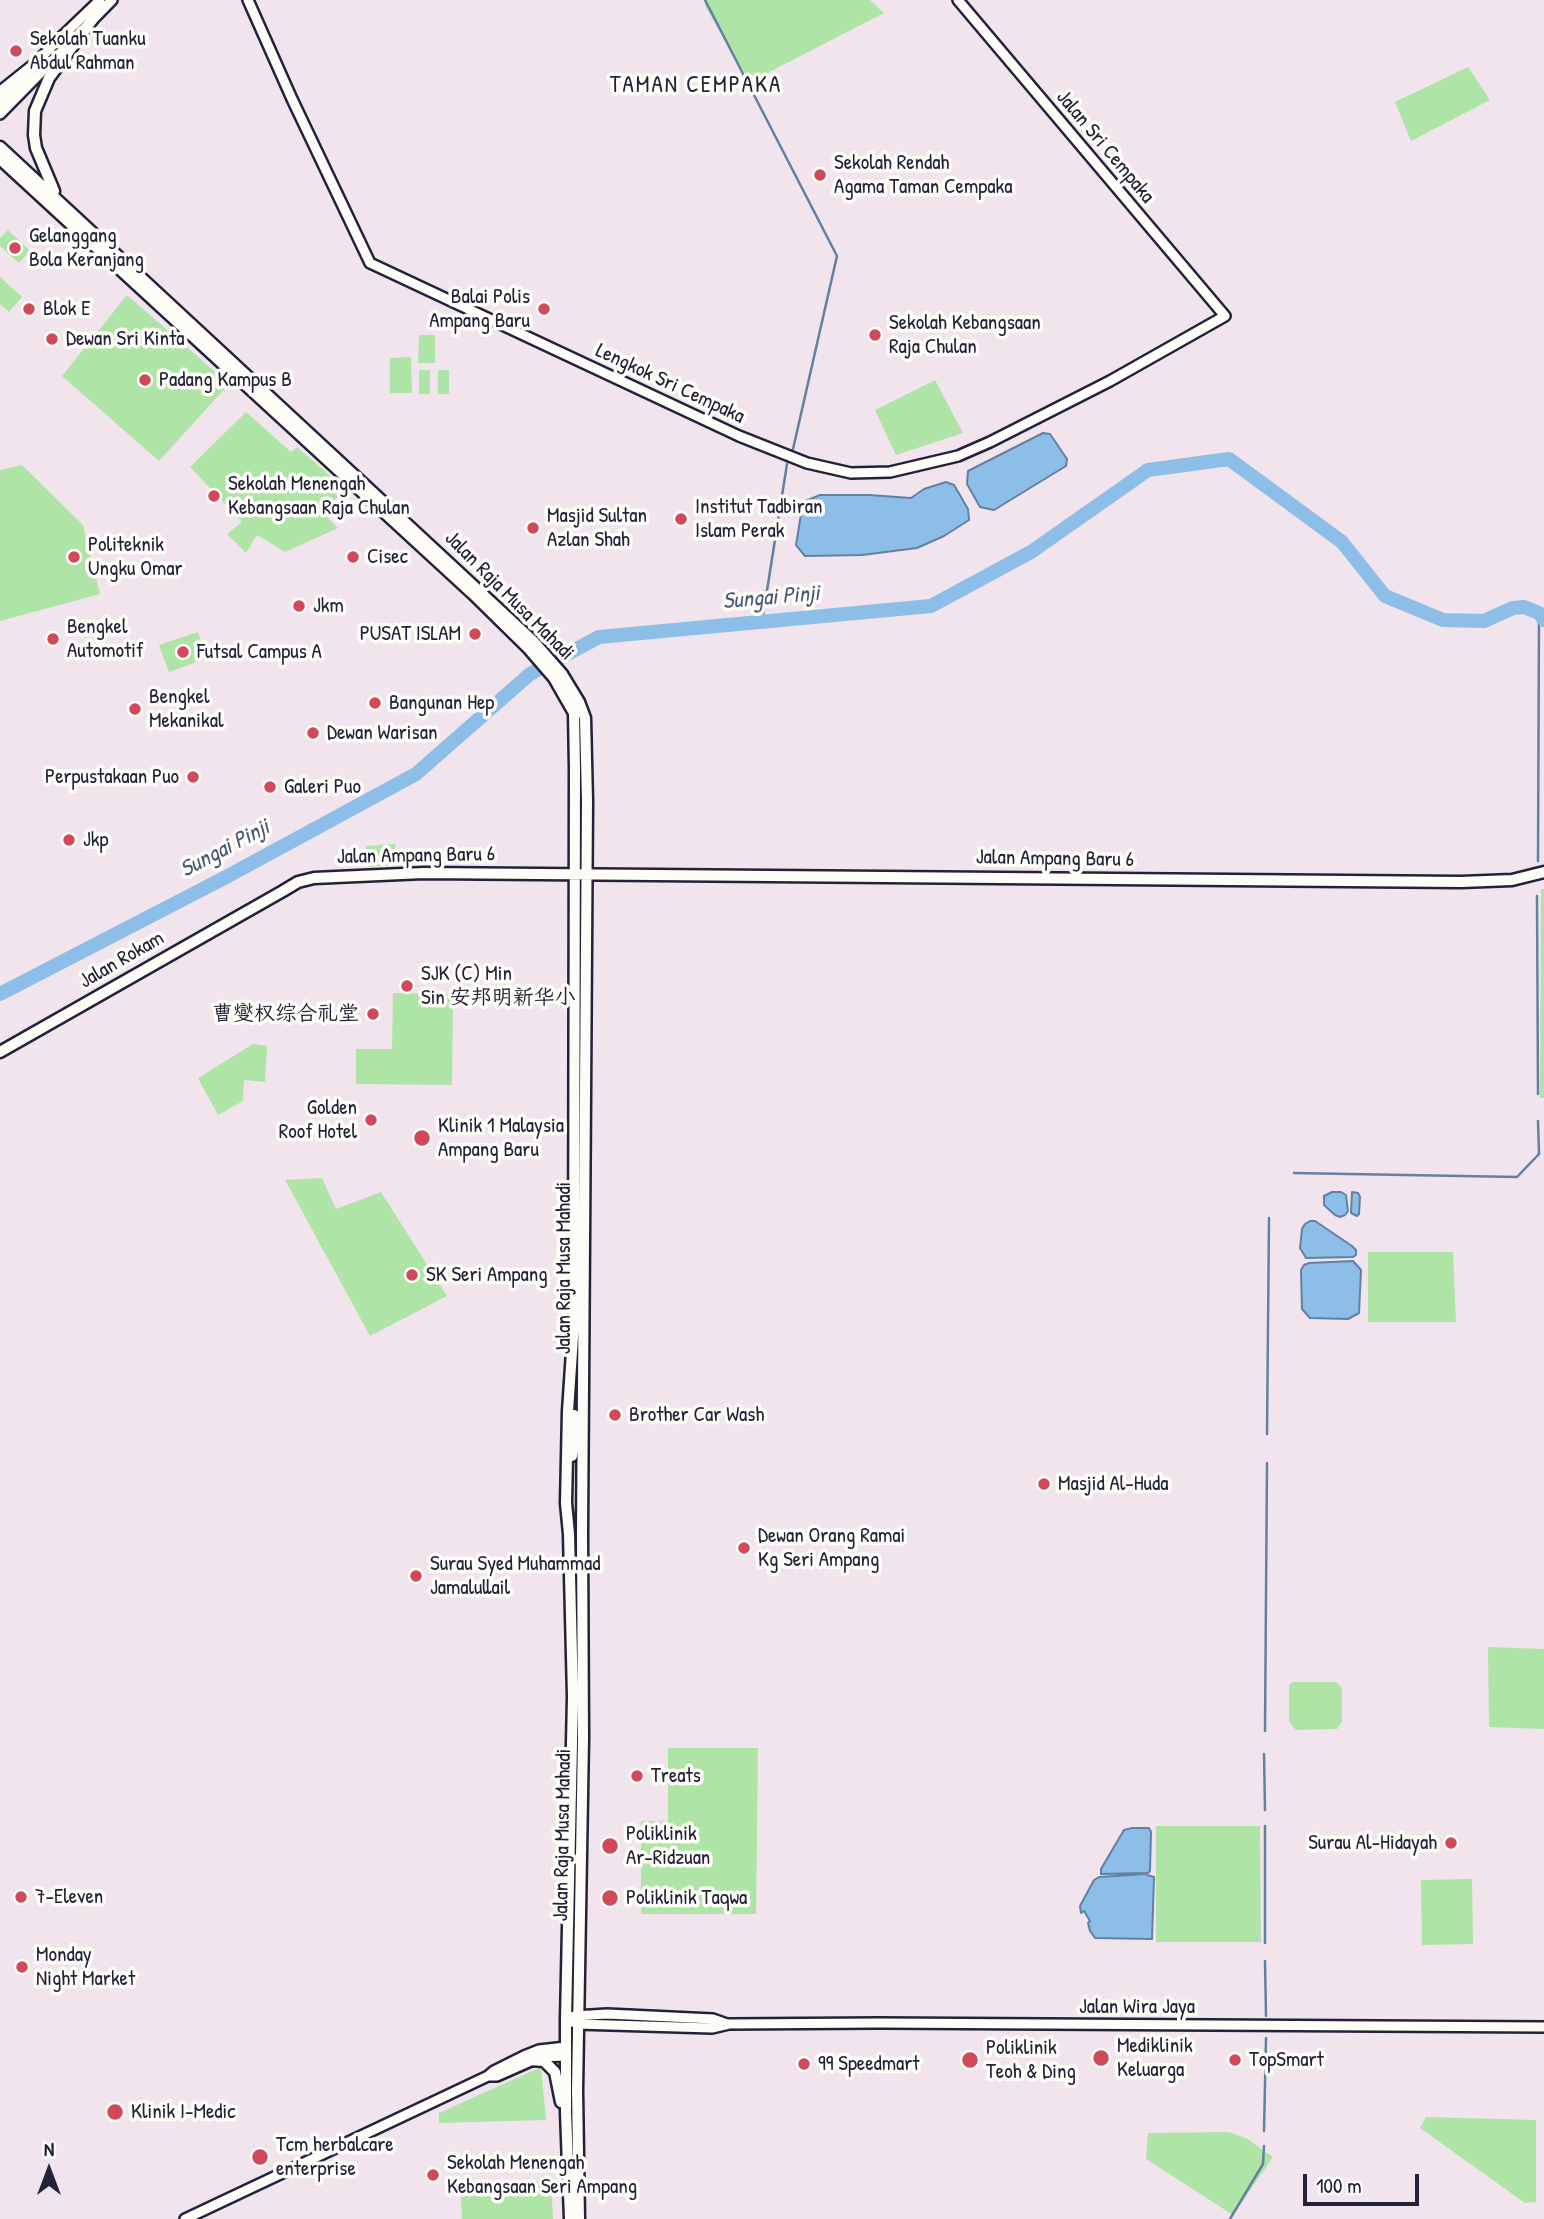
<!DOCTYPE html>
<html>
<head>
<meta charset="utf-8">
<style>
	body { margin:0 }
	#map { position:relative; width:1544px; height:2219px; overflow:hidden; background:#f1e4ec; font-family:"Patrick Hand",sans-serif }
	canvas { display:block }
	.north { position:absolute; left:14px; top:2135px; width:70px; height:70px; -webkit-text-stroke:5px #fdfcf7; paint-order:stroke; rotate:0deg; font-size:19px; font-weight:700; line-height:28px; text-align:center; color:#22223b }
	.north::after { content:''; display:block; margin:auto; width:24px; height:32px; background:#22223b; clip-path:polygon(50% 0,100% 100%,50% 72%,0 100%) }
	.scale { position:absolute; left:1303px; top:2174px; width:116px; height:32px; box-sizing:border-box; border:4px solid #22223b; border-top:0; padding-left:9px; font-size:21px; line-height:24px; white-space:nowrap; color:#22223b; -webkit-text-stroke:5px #fdfcf7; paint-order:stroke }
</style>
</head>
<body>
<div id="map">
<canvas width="1544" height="2219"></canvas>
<div class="north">N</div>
<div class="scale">100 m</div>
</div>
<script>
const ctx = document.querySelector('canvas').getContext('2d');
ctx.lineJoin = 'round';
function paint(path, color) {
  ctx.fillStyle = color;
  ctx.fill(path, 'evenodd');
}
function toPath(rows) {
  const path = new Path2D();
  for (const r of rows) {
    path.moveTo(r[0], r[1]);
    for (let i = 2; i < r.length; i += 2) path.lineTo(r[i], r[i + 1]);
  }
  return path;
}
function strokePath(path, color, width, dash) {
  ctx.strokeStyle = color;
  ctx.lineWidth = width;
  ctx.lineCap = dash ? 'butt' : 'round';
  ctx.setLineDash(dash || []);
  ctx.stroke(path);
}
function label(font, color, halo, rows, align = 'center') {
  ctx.font = font + ' "Patrick Hand","LXGW WenKai TC",sans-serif';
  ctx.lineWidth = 7;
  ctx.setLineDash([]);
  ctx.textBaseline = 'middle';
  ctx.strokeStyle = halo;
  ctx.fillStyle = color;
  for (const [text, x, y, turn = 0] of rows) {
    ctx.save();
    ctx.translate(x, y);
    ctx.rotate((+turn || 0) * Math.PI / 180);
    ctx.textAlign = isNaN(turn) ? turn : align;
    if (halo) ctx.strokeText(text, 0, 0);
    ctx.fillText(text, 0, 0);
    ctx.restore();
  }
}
const green = toPath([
	[704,0,870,0,884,13,750,82,706,8],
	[1468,67,1490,100,1411,141,1395,102],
	[8,230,30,251,19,263,0,246,0,238],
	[0,277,22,297,9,312,0,304],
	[127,295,229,384,159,461,62,376],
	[419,335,435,335,435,363,418,363],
	[411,357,412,393,390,393,390,358],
	[419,370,430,370,430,394,419,394],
	[438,370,449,370,449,394,438,394],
	[935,380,963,433,896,455,875,410],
	[246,412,291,452,297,447,345,489,323,513,338,528,285,552,257,535,246,553,227,534,242,522,190,467],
	[22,465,83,525,100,594,0,621,0,470],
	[198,632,207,658,169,672,159,645],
	[395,844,398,864,368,867,366,846],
	[1541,889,1544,889,1544,1098,1540,1098],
	[393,993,453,994,452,1085,356,1084,356,1049,392,1049],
	[253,1044,267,1046,265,1082,244,1080,243,1101,218,1115,198,1078],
	[322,1178,336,1209,381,1192,447,1296,370,1336,285,1180],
	[1368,1252,1453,1252,1456,1322,1368,1322],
	[1488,1647,1544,1649,1544,1729,1489,1727],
	[1293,1682,1336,1682,1342,1688,1342,1722,1337,1729,1296,1730,1289,1722,1289,1685],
	[668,1748,758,1748,756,1914,641,1914,641,1821,668,1821],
	[1156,1826,1260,1826,1261,1942,1156,1942],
	[1472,1879,1473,1944,1422,1945,1421,1880],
	[541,2067,546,2120,439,2123,439,2113],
	[1426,2117,1536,2120,1536,2202,1525,2203,1420,2128],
	[1228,2132,1246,2138,1273,2157,1233,2215,1146,2159,1148,2133],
	[551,2181,553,2219,462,2219,460,2182]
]);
const water = toPath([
	[1043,433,1050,434,1067,459,1066,466,994,510,980,507,967,484,968,471,1043,433],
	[946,482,954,485,968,509,969,520,944,536,917,548,862,555,805,556,796,545,803,502,820,495,869,495,911,498,924,489,946,482],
	[1332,1192,1341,1192,1346,1195,1348,1211,1345,1215,1340,1217,1335,1215,1324,1205,1324,1196,1332,1192],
	[1352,1192,1358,1193,1360,1197,1359,1214,1357,1216,1351,1213,1352,1192],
	[1310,1221,1315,1221,1352,1246,1356,1250,1356,1255,1353,1257,1306,1258,1300,1248,1302,1229,1305,1224,1310,1221],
	[1353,1261,1361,1270,1359,1313,1348,1319,1310,1318,1302,1309,1301,1270,1304,1265,1309,1263,1353,1261],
	[1132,1828,1149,1828,1151,1832,1150,1871,1148,1873,1101,1874,1101,1869,1124,1830,1132,1828],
	[1144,1874,1154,1877,1152,1939,1095,1938,1090,1931,1088,1923,1090,1921,1084,1911,1081,1913,1080,1906,1094,1880,1099,1877,1144,1874]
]);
const stream = toPath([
	[705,0,837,256,793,449],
	[762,622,787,464],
	[1538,861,1539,613],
	[1537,896,1538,1094],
	[1294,1173,1517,1177,1539,1154,1538,1121],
	[1267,1434,1269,1218],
	[1265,1731,1267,1463],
	[1264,1754,1265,1810],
	[1265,1826,1265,1943],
	[1265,1961,1266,2016],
	[1264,2131,1266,2038],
	[1230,2219,1263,2164,1264,2146]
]);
const river = toPath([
	[0,994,228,876,416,774,530,674,599,637,931,606,1031,552,1148,470,1229,459,1342,542,1385,596,1443,620,1484,621,1513,608,1524,607,1539,613,1544,620]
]);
const tertiary = toPath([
	[248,0,292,99,370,263,739,436,807,463,851,473,890,472,958,456,990,442,1110,381,1225,316,958,0],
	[0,104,51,47,100,0],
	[0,114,112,0],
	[574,2016,607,2014,650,2016,713,2019,727,2024],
	[566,2019,577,2024,712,2028,729,2024,879,2023,1544,2027],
	[488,2076,497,2076,540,2057,566,2056],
	[185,2219,488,2076,494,2071,524,2056,539,2050,566,2047]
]);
const secondary = toPath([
	[0,92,35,64],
	[0,147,534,642,562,674,579,702,585,718,587,801,582,1532,583,1738,577,2090,579,2219],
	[0,159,473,594,529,649,554,678,574,713,575,768,574,1322,568,1411,566,1503,569,1534,573,1697,566,2019,566,2112,570,2219],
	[54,191,36,148,34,135,35,111,49,78,92,20],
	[0,1052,283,891,298,882,314,878,424,873,1461,882,1512,880,1544,872],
	[572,1456,573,1446,578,1442,575,1436,574,1415],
	[530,2060,544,2061,555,2072,561,2102]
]);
const markers = [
	[16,51,7,"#d1495b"],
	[820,175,7,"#d1495b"],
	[15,248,7,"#d1495b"],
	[29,309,7,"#d1495b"],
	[544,309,7,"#d1495b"],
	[875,335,7,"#d1495b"],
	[52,339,7,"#d1495b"],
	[145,380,7,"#d1495b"],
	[214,496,7,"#d1495b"],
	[681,519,7,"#d1495b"],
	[533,528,7,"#d1495b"],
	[74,557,7,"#d1495b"],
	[353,557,7,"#d1495b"],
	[299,606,7,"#d1495b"],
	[475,634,7,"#d1495b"],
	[53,639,7,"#d1495b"],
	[183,652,7,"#d1495b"],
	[375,703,7,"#d1495b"],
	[135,709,7,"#d1495b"],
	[313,733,7,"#d1495b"],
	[193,777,7,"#d1495b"],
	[270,787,7,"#d1495b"],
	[69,840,7,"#d1495b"],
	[407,986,7,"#d1495b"],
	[373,1014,7,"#d1495b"],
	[371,1120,7,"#d1495b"],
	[422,1138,9,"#d1495b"],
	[412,1275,7,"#d1495b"],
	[615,1415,7,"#d1495b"],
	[1044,1484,7,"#d1495b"],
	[744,1548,7,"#d1495b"],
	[416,1576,7,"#d1495b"],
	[637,1776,7,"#d1495b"],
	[1451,1843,7,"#d1495b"],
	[610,1846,9,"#d1495b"],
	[21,1897,7,"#d1495b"],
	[610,1898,9,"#d1495b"],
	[22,1967,7,"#d1495b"],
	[1101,2058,9,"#d1495b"],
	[970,2060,9,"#d1495b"],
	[1235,2060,7,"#d1495b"],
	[804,2064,7,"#d1495b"],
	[115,2112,9,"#d1495b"],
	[260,2157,9,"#d1495b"],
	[433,2175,7,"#d1495b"]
];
const poiNames = [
	["Sekolah Tuanku",30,39],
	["Abdul Rahman",30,63],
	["Sekolah Rendah",834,163],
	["Agama Taman Cempaka",834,187],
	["Gelanggang",29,236],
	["Bola Keranjang",29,260],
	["Balai Polis",530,297,"right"],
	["Ampang Baru",530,321,"right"],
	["Blok E",43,309],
	["Sekolah Kebangsaan",889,323],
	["Raja Chulan",889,347],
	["Dewan Sri Kinta",66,339],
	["Padang Kampus B",159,380],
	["Sekolah Menengah",228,484],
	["Kebangsaan Raja Chulan",228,508],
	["Institut Tadbiran",695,507],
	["Islam Perak",695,531],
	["Masjid Sultan",547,516],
	["Azlan Shah",547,540],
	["Politeknik",88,545],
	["Ungku Omar",88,569],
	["Cisec",367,557],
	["Jkm",313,606],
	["Bengkel",67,627],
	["Automotif",67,651],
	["PUSAT ISLAM",461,634,"right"],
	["Futsal Campus A",197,652],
	["Bengkel",149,697],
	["Mekanikal",149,721],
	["Bangunan Hep",389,703],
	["Dewan Warisan",327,733],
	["Perpustakaan Puo",179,777,"right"],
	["Galeri Puo",284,787],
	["Jkp",83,840],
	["SJK (C) Min",421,974],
	["Sin 安邦明新华小",421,998],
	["曹燮权综合礼堂",359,1014,"right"],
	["Golden",357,1108,"right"],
	["Roof Hotel",357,1132,"right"],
	["Klinik 1 Malaysia",438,1126],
	["Ampang Baru",438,1150],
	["SK Seri Ampang",426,1275],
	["Brother Car Wash",629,1415],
	["Masjid Al-Huda",1058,1484],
	["Dewan Orang Ramai",758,1536],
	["Kg Seri Ampang",758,1560],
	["Surau Syed Muhammad",430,1564],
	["Jamalullail",430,1588],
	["Treats",651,1776],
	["Poliklinik",626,1834],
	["Ar-Ridzuan",626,1858],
	["Surau Al-Hidayah",1437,1843,"right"],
	["7-Eleven",35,1897],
	["Poliklinik Taqwa",626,1898],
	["Monday",36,1955],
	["Night Market",36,1979],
	["Mediklinik",1117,2046],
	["Keluarga",1117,2070],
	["Poliklinik",986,2048],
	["Teoh & Ding",986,2072],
	["TopSmart",1249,2060],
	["99 Speedmart",818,2064],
	["Klinik I-Medic",131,2112],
	["Tcm herbalcare",276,2145],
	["enterprise",276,2169],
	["Sekolah Menengah",447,2163],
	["Kebangsaan Seri Ampang",447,2187]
];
const streetNames = [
	["Jalan Sri Cempaka",1105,147,50],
	["Lengkok Sri Cempaka",670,384,25],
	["Jalan Raja Musa Mahadi",509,596,45],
	["Jalan Ampang Baru 6",416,856,-1],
	["Jalan Ampang Baru 6",1055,859,1],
	["Jalan Rokam",122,960,-30],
	["Jalan Raja Musa Mahadi",564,1268,-90],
	["Jalan Raja Musa Mahadi",563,1835,-89],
	["Jalan Wira Jaya",1137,2007]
];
const neighbourhoodNames = [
	["TAMAN CEMPAKA",696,86]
];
const waterNames = [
	["Sungai Pinji",771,598,-5],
	["Sungai Pinji",225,849,-28]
];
paint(green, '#aee4a6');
paint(water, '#8dbee8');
strokePath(water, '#6280a3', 2);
strokePath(stream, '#6280a3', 2.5);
strokePath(river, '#8dbee8', 14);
strokePath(tertiary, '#22223b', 14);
strokePath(secondary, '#22223b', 15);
strokePath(tertiary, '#fdfcf7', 9);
strokePath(secondary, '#fdfcf7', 10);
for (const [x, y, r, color] of markers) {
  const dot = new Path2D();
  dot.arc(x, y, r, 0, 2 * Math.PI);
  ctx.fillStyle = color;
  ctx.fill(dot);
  strokePath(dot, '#fdfcf7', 2.5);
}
label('21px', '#22223b', '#fdfcf7', poiNames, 'left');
label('21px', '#22223b', '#fdfcf7', streetNames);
ctx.letterSpacing = '2px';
label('23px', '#22223b', '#fdfcf7', neighbourhoodNames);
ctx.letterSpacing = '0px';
label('italic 23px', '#475978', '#fdfcf7', waterNames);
</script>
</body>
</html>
